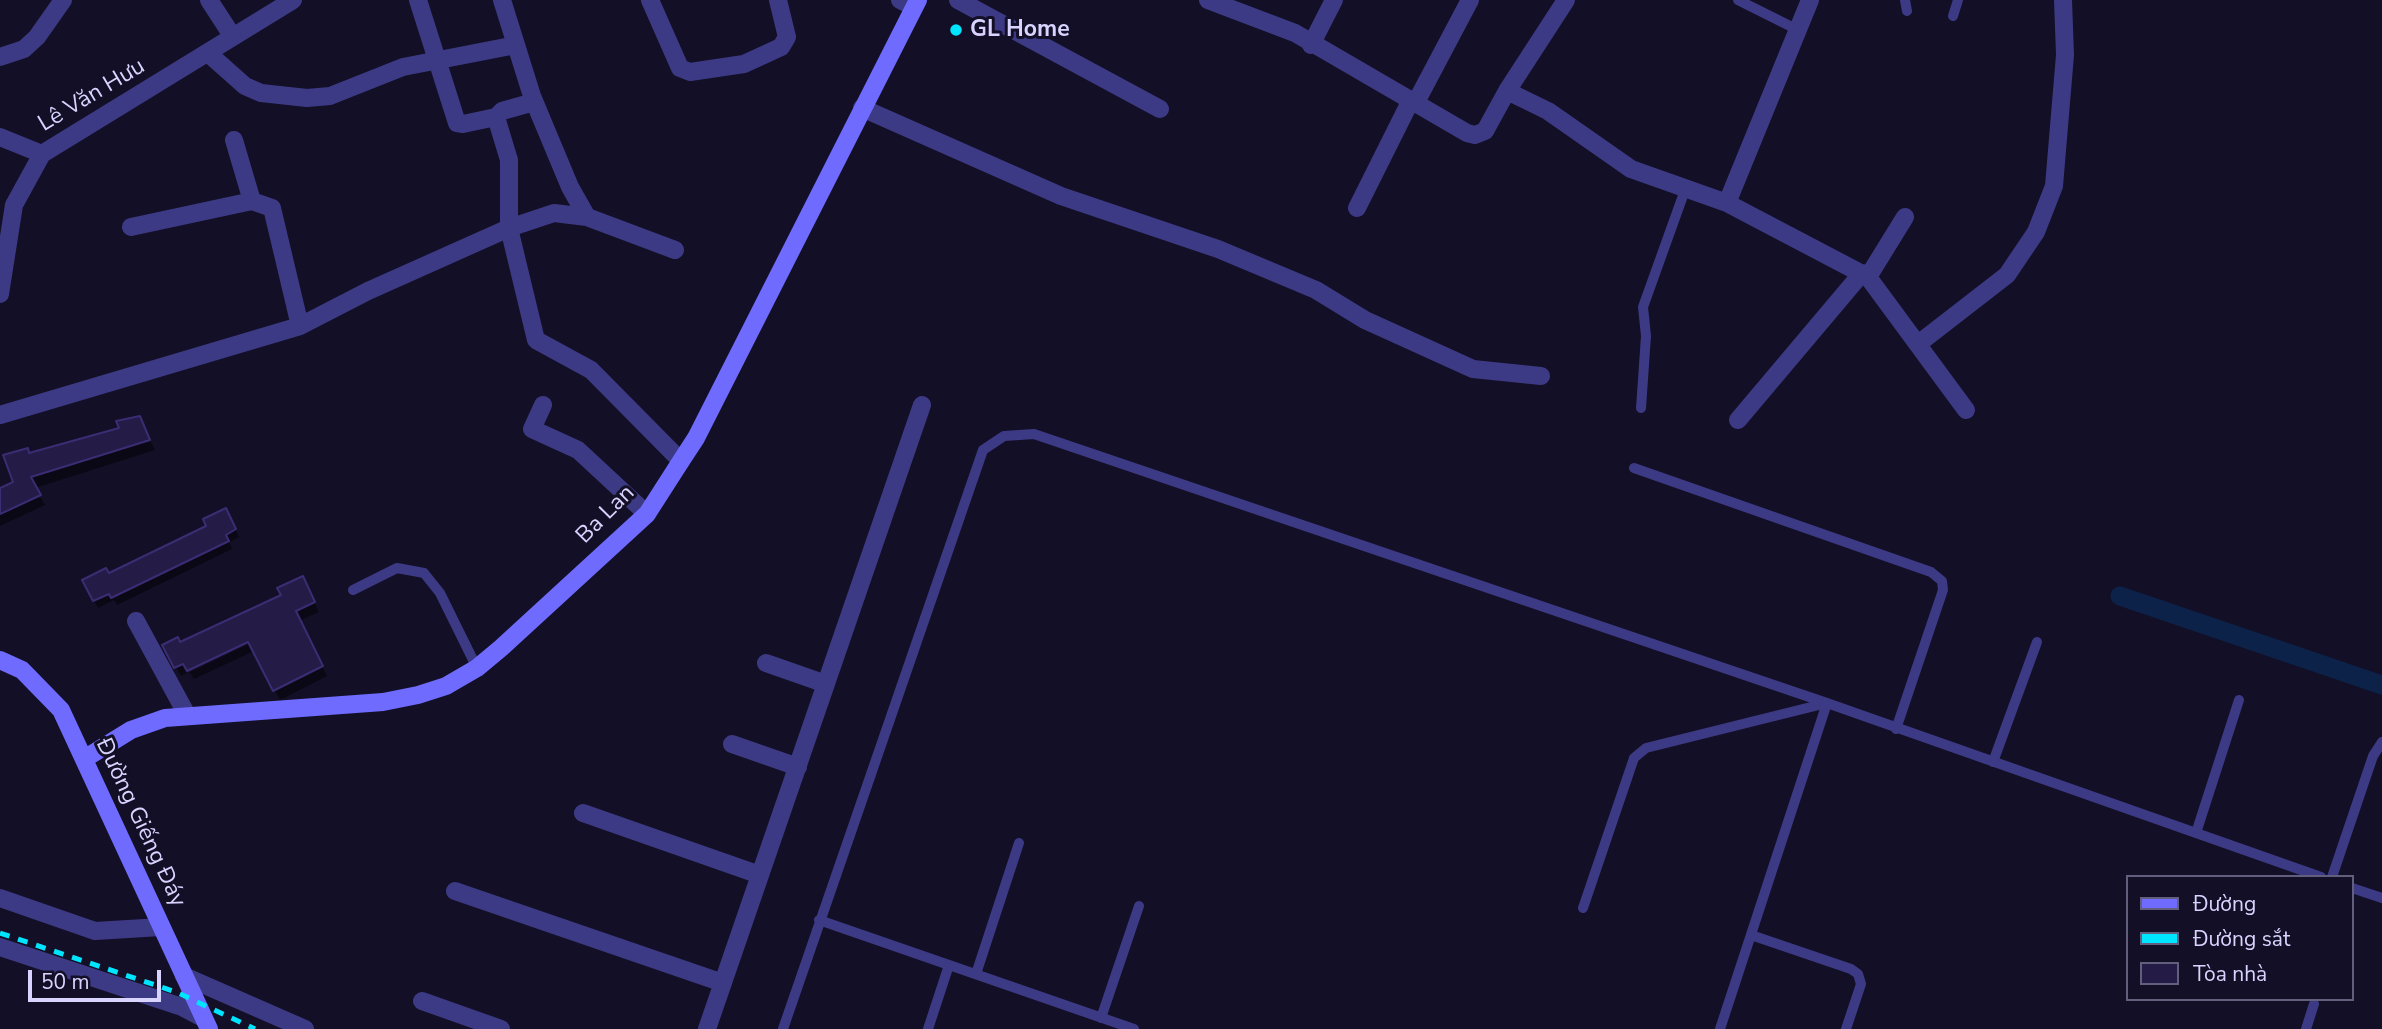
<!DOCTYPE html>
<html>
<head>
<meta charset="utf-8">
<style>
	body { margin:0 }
	#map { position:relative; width:2382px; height:1029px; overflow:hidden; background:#130f26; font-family:"Nunito Sans",sans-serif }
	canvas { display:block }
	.legend { position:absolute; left:2126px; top:875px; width:228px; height:126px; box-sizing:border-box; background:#130f26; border:2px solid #625e7d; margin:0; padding:9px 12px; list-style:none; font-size:21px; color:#d9d4ff }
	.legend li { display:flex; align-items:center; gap:14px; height:35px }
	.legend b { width:35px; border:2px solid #625e7d }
	.scale { position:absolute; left:28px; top:970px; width:133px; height:32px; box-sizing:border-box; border:4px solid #d9d4ff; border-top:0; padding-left:9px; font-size:21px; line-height:24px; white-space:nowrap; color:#d9d4ff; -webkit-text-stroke:5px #130f26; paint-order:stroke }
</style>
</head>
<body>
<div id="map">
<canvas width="2382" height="1029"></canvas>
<ul class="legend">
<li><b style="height:9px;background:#6f6bff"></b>Đường</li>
<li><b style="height:9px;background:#00e5ff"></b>Đường sắt</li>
<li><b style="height:19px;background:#241b47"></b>Tòa nhà</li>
</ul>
<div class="scale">50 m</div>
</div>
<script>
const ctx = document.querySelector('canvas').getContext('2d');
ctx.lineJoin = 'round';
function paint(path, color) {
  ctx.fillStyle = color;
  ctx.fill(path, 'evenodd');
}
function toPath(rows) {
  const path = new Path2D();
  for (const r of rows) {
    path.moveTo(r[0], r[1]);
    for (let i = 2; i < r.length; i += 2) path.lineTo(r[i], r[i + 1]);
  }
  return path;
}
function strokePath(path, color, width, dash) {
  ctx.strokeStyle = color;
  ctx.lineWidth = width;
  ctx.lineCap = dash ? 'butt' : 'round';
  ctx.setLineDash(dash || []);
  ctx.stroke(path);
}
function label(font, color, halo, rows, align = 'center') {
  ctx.font = font + ' "Nunito Sans",sans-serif';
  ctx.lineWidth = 6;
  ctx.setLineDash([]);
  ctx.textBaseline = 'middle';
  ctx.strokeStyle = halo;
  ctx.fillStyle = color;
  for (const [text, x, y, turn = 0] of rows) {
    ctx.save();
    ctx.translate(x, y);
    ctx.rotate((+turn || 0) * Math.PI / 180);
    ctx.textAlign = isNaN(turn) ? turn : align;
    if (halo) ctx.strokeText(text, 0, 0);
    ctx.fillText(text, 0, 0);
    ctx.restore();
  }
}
const shadow = toPath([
	[139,418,155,450,35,488,45,505,0,526,0,490,15,483,30,455,121,429],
	[230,517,239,537,229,542,232,549,117,605,114,600,98,608,84,581,108,575],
	[307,587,319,612,299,621,327,676,280,700,254,651,194,679,189,672,181,676,164,645,180,644],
	[255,637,257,640,186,674,186,670]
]);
const canal = toPath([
	[2120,596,2382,685]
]);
const building = toPath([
	[140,416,150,440,31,477,41,495,0,514,0,488,13,482,3,455,28,448,29,453,119,428,116,421,140,416],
	[226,508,236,529,226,535,229,541,111,598,109,594,93,601,82,580,106,568,109,573,206,526,203,519,226,508],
	[303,576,315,602,296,611,323,666,273,691,248,642,187,671,183,664,174,668,162,645,178,637,180,642,281,595,277,588,303,576]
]);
const lane = toPath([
	[1738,0,1798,30],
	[1905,0,1907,11],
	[1953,16,1958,0],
	[1641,408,1646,336,1643,307,1685,190],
	[1634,468,1931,572,1942,581,1943,590,1896,729],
	[353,590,397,568,424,573,440,593,477,668],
	[1993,762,2037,642],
	[2196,833,2239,700],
	[2332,877,2373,756,2382,742],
	[2352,888,2382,898],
	[1583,908,1634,758,1646,748,1827,703],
	[819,920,1134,1029],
	[1751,935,1851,969,1858,974,1861,984,1846,1029],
	[976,974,1019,843],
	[1101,1018,1139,906],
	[783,1029,983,450,1004,436,1034,434,1827,703,2321,877],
	[928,1029,949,965],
	[1720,1029,1827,703],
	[2306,1029,2314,1004]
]);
const street = toPath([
	[209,0,233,37],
	[418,0,457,123,463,124,496,117,502,111,534,102],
	[502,0,532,96,570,187,587,217],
	[650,0,680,68,690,72,744,64,781,47,787,37,778,0],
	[900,0,914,7],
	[958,0,1160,109],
	[1208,0,1295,33,1467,133,1475,135,1485,131,1507,91,1548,111,1631,169,1727,203,1868,277,1905,217],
	[1311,45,1334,0],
	[209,54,245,86,261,93,307,98,330,96,403,67,516,45],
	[0,57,24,49,37,37,63,0],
	[1507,91,1566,0],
	[1415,104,1470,0],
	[862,108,1061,196,1218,249,1316,290,1365,320,1473,369,1541,376],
	[496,117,509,160,509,228,536,340,591,370,681,461],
	[0,137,42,154],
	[234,140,252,201,272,208,300,326],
	[1727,203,1810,0],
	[1357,208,1410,102],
	[131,227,252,201],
	[1868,277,1966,410],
	[0,294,14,205,42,154,293,0],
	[1918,344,2007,275,2036,232,2054,186,2065,55,2063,0],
	[543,405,532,429,578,450,647,514],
	[0,415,300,326,368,291,509,228,554,213,587,217,675,250],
	[1738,420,1862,273],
	[136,621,187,715],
	[766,663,826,684],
	[732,744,798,767],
	[583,813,760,875],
	[455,891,723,983],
	[0,898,95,931,161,927],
	[0,947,182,1007,203,1018],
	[184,976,305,1029],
	[422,1001,501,1029],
	[707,1029,922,405]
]);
const secondary = toPath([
	[0,660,22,670,61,710,209,1029],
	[84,759,131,730,165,718,383,702,418,695,446,686,477,668,501,648,647,514,681,461,696,438,918,0]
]);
const rail = toPath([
	[0,933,176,992,255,1029]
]);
const markers = [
	[956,30,7,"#00e5ff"]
];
const poiNames = [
	["GL Home",970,30]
];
const streetNames = [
	["Lê Văn Hưu",92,96,-31],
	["Ba Lan",606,515,-45],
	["Đường Giếng Đáy",140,823,65]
];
paint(shadow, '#0007');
strokePath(canal, '#0c2248', 19);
paint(building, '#241b47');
strokePath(building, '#3b2d73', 2);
strokePath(lane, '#3d3a85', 10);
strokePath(street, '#3d3a85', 18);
strokePath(secondary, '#6f6bff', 18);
strokePath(rail, '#00e5ff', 5, [10, 9]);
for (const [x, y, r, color] of markers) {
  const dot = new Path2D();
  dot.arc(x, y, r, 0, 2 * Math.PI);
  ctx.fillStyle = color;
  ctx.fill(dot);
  strokePath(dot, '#130f26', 2.5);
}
label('bold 23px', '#d9d4ff', '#130f26', poiNames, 'left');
label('23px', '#d9d4ff', '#130f26', streetNames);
</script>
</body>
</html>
